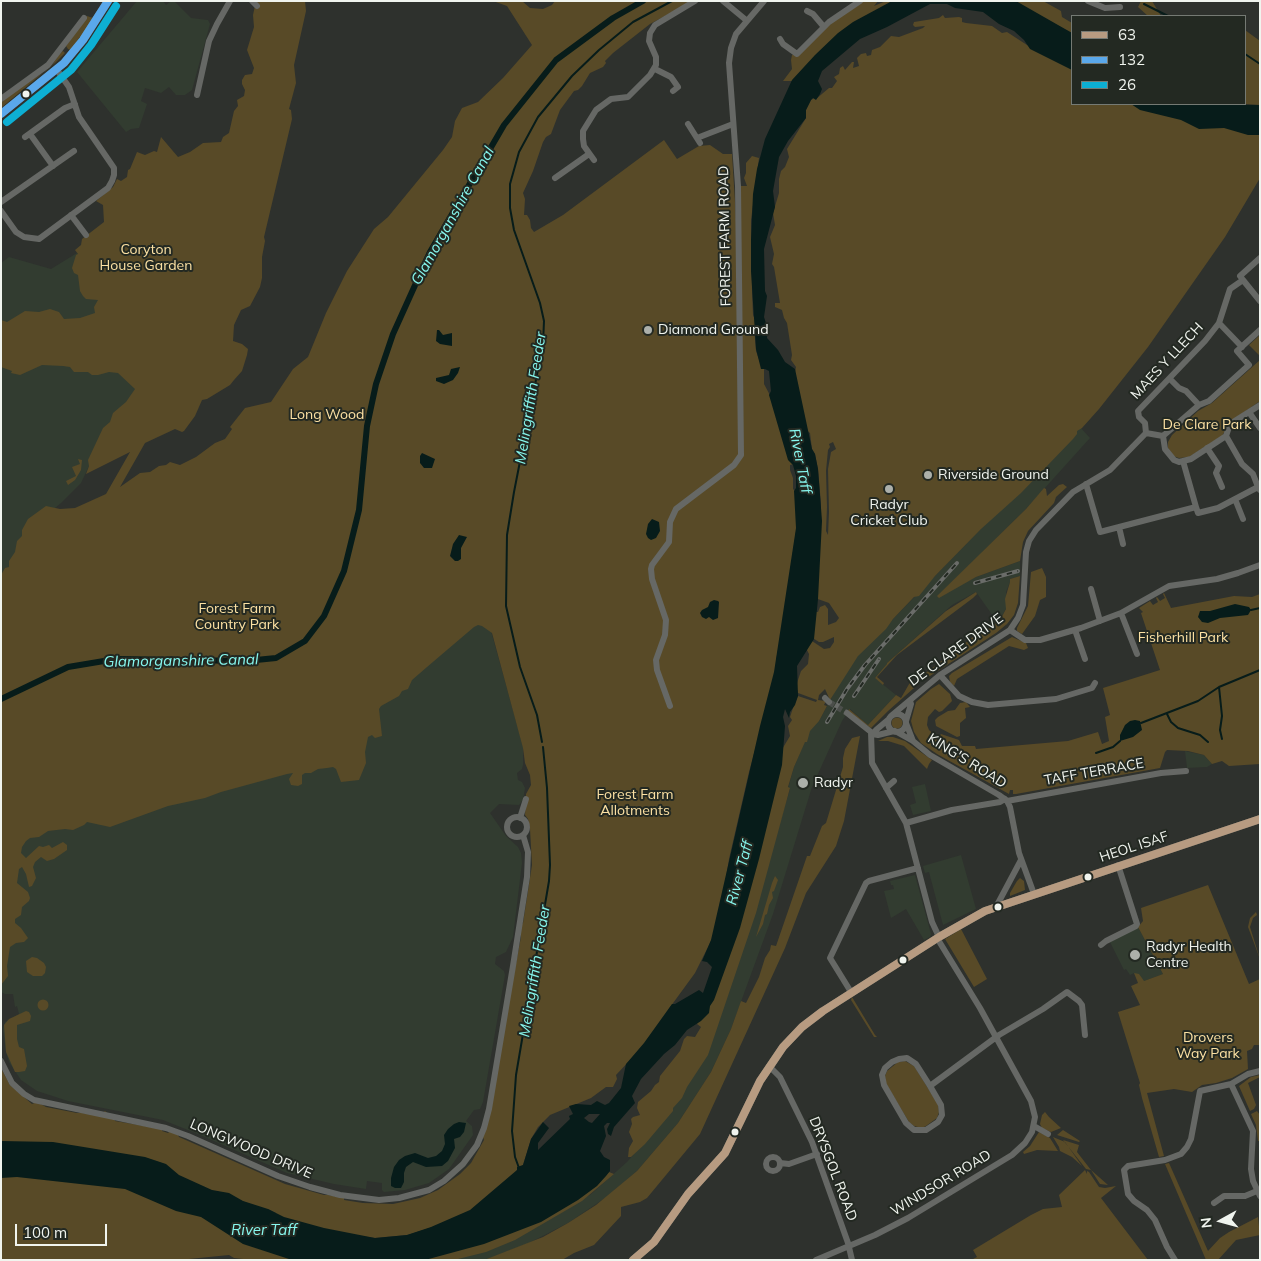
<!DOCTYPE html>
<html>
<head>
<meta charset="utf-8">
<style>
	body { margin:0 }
	#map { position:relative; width:1261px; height:1261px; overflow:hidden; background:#2e312d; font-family:Mulish,sans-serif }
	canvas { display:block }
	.frame { position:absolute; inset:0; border:2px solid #f0f4ee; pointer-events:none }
	.legend { position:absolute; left:1071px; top:15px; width:175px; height:90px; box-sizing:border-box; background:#232922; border:1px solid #757a74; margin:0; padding:6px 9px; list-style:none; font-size:15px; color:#f0f4ee }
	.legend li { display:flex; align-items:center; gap:10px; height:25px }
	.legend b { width:25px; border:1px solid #757a74 }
	.north { position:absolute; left:1196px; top:1196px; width:50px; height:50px; -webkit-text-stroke:4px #232922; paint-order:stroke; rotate:263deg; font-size:14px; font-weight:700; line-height:20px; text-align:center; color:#f0f4ee }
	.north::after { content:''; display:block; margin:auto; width:18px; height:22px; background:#f0f4ee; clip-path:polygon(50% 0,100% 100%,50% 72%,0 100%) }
	.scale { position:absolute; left:15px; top:1224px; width:92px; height:22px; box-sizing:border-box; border:2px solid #f0f4ee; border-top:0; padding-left:6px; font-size:15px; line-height:18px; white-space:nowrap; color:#f0f4ee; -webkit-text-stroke:4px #232922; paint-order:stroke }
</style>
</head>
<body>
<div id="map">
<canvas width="1261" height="1261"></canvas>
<div class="frame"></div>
<ul class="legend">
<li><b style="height:6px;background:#b79b81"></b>63</li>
<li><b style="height:6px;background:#5aa8eb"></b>132</li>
<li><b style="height:6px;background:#0dafd3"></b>26</li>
</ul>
<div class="north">N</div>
<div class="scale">100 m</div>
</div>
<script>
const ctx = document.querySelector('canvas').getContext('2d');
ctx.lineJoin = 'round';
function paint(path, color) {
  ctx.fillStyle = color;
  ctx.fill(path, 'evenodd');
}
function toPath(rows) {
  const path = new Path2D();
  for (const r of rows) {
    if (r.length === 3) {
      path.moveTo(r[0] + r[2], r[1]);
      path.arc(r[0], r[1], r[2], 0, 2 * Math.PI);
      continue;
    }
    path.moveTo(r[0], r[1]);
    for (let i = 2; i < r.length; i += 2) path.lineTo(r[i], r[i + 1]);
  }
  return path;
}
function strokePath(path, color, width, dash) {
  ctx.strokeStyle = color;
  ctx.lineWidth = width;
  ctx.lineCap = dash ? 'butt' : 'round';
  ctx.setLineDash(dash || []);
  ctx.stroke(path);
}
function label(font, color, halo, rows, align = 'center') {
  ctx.font = font + ' Mulish,sans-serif';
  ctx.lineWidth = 4;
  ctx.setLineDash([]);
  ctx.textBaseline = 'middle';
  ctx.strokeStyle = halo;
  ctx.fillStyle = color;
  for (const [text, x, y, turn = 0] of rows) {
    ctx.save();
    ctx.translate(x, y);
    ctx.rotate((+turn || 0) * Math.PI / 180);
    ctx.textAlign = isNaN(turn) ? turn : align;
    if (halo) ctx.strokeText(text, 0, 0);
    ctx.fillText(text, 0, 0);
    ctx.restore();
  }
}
const built = toPath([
	[137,1,163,1,166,5,170,2,175,2,191,18,208,20,210,24,192,90,185,95,176,95,169,87,161,93,145,88,141,101,147,104,139,128,131,129,126,132,77,72],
	[77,253,104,296,106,318,1,339,1,263,9,257,51,269],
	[1,361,119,366,136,388,90,464,81,483,61,503,35,525,1,586],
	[1080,427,1090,438,1026,509,938,596,976,577,1020,561,1020,576,1010,579,1010,582,1006,592,1006,609,998,623,976,592,952,605,887,663,888,664,875,678,896,695,868,725,850,709,842,721,812,787,773,914,731,1029,711,1072,678,1123,637,1171,605,1198,568,1223,527,1244,484,1260,443,1260,467,1254,590,1195,627,1162,671,1112,766,868,790,789,788,788,794,767,814,719,819,721,841,680,859,654],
	[486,613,523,746,523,765,522,769,517,773,518,780,522,782,525,788,523,800,519,805,499,804,490,813,506,836,518,847,521,853,522,863,513,937,506,952,496,957,495,964,504,971,505,975,483,1102,480,1109,474,1110,466,1121,472,1126,473,1135,449,1169,429,1183,405,1190,384,1192,382,1190,382,1183,367,1181,366,1189,334,1184,287,1173,198,1134,163,1120,68,1101,37,1091,21,1080,9,1062,6,1052,3,1029,5,1022,19,1014,17,1006,15,1007,13,994,5,994,1,992,21,836,370,713],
	[1185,751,1204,755,1212,764,1207,767,1187,768],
	[925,784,931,811,913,815,910,805,916,803,912,787],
	[961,855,976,909,943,925,929,872,925,873,923,866],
	[915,875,931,934,930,937,924,940,906,909,891,918,884,891,894,889,893,885,891,885,890,881],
	[1138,927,1163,974,1139,983,1134,973,1130,975,1126,969,1124,970,1110,942]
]);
const green = toPath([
	[256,1,305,1,306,11,294,65,296,83,289,109,291,110,292,119,264,237,265,241,262,257,262,278,260,287,250,306,241,310,234,325,233,341,242,344,248,349,247,355,242,371,234,380,230,385,207,399,202,400,195,416,184,431,182,432,175,429,145,443,120,487,140,473,150,472,159,466,166,465,170,462,180,465,196,457,215,443,225,439,232,429,230,427,245,408,271,402,293,369,308,357,326,313,347,271,374,229,388,217,443,150,452,137,455,121,462,108,478,102,503,78,532,45,507,6,493,1,522,1,530,8,543,9,552,5,555,1,693,1,650,24,613,53,605,61,606,63,603,67,590,73,582,86,578,90,574,91,560,110,551,134,546,137,543,142,533,171,523,193,525,199,524,215,527,215,530,220,531,228,534,232,563,215,664,140,677,159,699,146,710,145,723,154,732,154,737,234,741,186,747,186,744,178,746,173,746,163,752,156,759,158,751,220,752,291,753,315,757,325,754,327,756,351,762,368,764,369,764,384,772,399,786,449,794,464,790,465,790,470,793,478,793,489,797,493,796,519,797,525,789,579,792,581,776,660,777,670,749,772,729,859,718,927,695,973,668,1010,668,1020,616,1075,617,1079,613,1087,606,1087,591,1098,550,1115,538,1127,531,1139,523,1165,517,1170,501,1201,453,1221,407,1235,375,1238,339,1233,276,1219,276,1213,268,1209,265,1210,219,1192,1,1148,1,1068,10,1085,32,1104,37,1102,46,1107,77,1113,82,1113,101,1115,105,1111,114,1118,115,1121,162,1129,162,1131,168,1133,170,1131,178,1135,179,1137,285,1184,324,1195,328,1195,344,1198,344,1200,363,1203,393,1204,420,1198,438,1190,460,1174,471,1163,484,1140,483,1137,521,937,520,934,521,925,523,923,532,865,530,829,528,819,525,815,526,794,531,785,530,775,525,763,523,748,492,633,482,626,478,625,474,627,427,667,412,680,408,689,402,691,399,696,381,706,379,709,382,736,375,738,372,735,368,737,365,752,366,763,359,780,341,782,336,769,333,767,327,768,318,769,311,773,305,773,302,775,302,784,298,786,291,785,289,779,293,773,287,774,221,792,205,798,168,806,110,827,87,822,84,825,73,830,65,829,48,831,39,837,30,838,26,841,22,847,21,853,26,858,39,846,43,847,49,845,52,848,63,842,67,845,67,850,54,859,47,861,41,857,35,862,33,867,36,878,32,886,29,887,26,874,22,867,19,869,17,883,28,892,30,898,29,901,22,907,21,915,15,919,15,923,21,928,28,938,24,942,16,943,10,947,7,966,8,976,1,985,1,575,5,568,9,567,9,561,15,552,17,541,22,536,22,530,28,519,46,506,60,509,75,508,106,494,130,452,86,474,89,466,88,460,103,428,110,422,113,413,126,402,135,389,118,373,109,372,98,375,92,375,88,372,74,372,70,367,63,366,42,365,20,375,11,373,12,371,1,367,1,320,7,322,25,311,39,312,50,309,59,312,64,319,80,318,95,313,94,307,98,300,86,299,83,296,80,291,78,275,74,273,72,268,76,255,78,254,75,250,81,245,82,239,104,222,103,205,96,201,113,187,117,179,121,181,127,177,128,170,130,169,137,152,145,155,154,151,157,152,161,137,178,157,190,152,203,143,221,142,223,137,229,133,234,111,238,106,237,100,244,96,245,90,242,84,242,80,245,75,252,74,254,68,247,50,254,27,253,15],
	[857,1,878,1,874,6,886,1,902,1,795,81,783,81,792,69,791,60,792,55,796,54],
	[1012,1,1043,1,1061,11,1062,17,1072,23,1072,33],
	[1141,1,1152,1,1161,16,1148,16,1138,7],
	[943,15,945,18,959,17,962,18,962,22,966,23,992,26,1002,33,1007,32,1027,45,1048,52,1072,65,1072,104,1141,104,1260,133,1260,178,1225,237,1148,347,1099,409,1082,428,1077,431,1077,434,1073,439,1021,493,981,529,935,576,919,596,914,597,893,619,886,629,858,656,830,700,825,689,819,695,818,700,826,701,824,705,827,706,819,721,810,731,807,742,805,742,794,767,788,787,790,788,756,913,708,1055,687,1087,682,1098,673,1108,673,1111,645,1144,631,1157,628,1157,629,1148,633,1141,629,1132,632,1124,631,1119,633,1117,640,1115,637,1108,638,1102,651,1091,655,1085,659,1082,660,1076,680,1051,684,1039,687,1036,695,1037,701,1027,697,1024,707,1007,781,751,790,736,788,726,792,720,790,717,794,705,798,696,816,702,817,700,798,693,796,686,801,671,808,664,809,654,806,648,812,641,824,649,830,648,834,642,834,637,823,642,819,642,808,635,814,612,818,612,820,607,825,605,828,609,828,625,836,622,839,618,829,603,815,598,821,504,818,469,815,454,812,449,810,433,806,430,795,372,796,367,791,360,792,355,787,323,784,318,782,310,775,307,775,303,780,303,774,267,772,264,774,254,770,237,775,225,773,213,779,193,779,179,781,171,785,167,789,157,787,149,806,118,806,110,811,100,814,98,816,99,829,88,832,88,837,81,834,77,839,74,840,68,843,66,845,70,852,62,854,62,853,68,859,66,857,58,861,54,866,53,867,56,871,55,872,50,880,47,891,36,899,37,923,28,925,26,915,27,913,25,914,22,939,18],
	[833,442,836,449,831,452,828,469,829,512,828,535,826,531,827,507,826,471,828,450,830,447,829,444],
	[87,16,93,18,85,35,80,37,71,50,68,49,66,46],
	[1245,30,1260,41,1260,105,1244,104],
	[63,51,65,53,55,63,1,108,1,103,13,92,46,71,53,64,59,54],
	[1260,335,1260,356,1249,345],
	[1260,360,1260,401,1230,422,1222,436,1189,457,1179,458,1173,456,1168,448,1168,442,1172,435,1198,411,1212,403],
	[78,459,82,460,81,470,75,480,68,485,66,481,76,476,72,467,80,464],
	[1063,484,1067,487,1056,497,1054,503,1028,531,1023,542,1020,561,976,577,939,598,937,596,1026,509,1044,488,1046,489,1047,496,1059,485],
	[1042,568,1046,577,1046,597,1040,600,1035,616,1022,634,1017,631,1017,628,1028,606,1031,572],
	[1020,576,1018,603,1014,615,1007,624,996,633,930,676,926,678,921,676,919,673,927,672,994,621,996,620,999,622,1006,609,1005,599,1010,582,1010,579],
	[976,592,977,594,973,598,897,655,877,677,884,683,883,685,875,678,887,664,887,663,946,611],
	[1164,593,1171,608,1234,596,1252,597,1260,594,1260,764,1229,766,1222,761,1212,764,1204,755,1188,751,1167,750,1165,752,1160,768,1016,794,1013,794,1013,790,1010,790,1009,794,937,754,921,743,914,732,911,721,916,702,931,689,939,684,950,694,952,701,942,711,939,712,935,709,928,717,927,725,929,730,938,738,941,734,959,740,962,746,975,746,976,749,1068,741,1098,732,1102,744,1109,741,1105,717,1110,715,1103,688,1160,670,1141,613,1143,612,1139,608,1150,601,1153,605,1158,602,1156,598,1157,597,1160,601,1165,598,1163,594],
	[1012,637,1026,643,1028,648,1024,650,1009,646,957,679,954,686,950,682,949,676,952,673],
	[912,679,915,684,914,688,888,711,871,728,848,712,849,709,868,725,896,695,901,698],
	[966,702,970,707,965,708,966,718,960,723,960,736,957,737,936,726,935,720,938,717,948,711,955,710,960,703],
	[897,723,5.5],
	[860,736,844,821,836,846,806,893,785,948,700,1134,647,1198,640,1202,621,1207,621,1216,594,1245,574,1253,562,1260,484,1260,543,1237,568,1223,596,1205,637,1171,678,1123,711,1072,731,1029,741,1001,746,1003,759,977,765,958,770,950,771,945,776,946,807,856,810,856,822,826,826,823,843,767,843,758,845,749,852,738],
	[887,737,893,737,905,741,932,760,929,764,927,769,904,746,888,741,878,741],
	[775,876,778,880,774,891,772,892,773,898,769,905,767,914,765,915,763,924,756,937,772,883],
	[1020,878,1024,881,1025,890,1010,896,1010,893,1017,881],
	[1208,885,1249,984,1260,979,1260,1045,1254,1045,1252,1049,1247,1051,1248,1069,1232,1078,1216,1083,1202,1085,1192,1092,1174,1089,1147,1093,1164,1156,1159,1157,1142,1098,1139,1085,1140,1083,1118,1012,1140,1005,1131,986,1138,983,1134,973,1139,974,1144,981,1163,974,1138,927,1143,921,1141,908],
	[1256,912,1257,915,1253,918,1250,927,1260,959,1248,927,1250,918],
	[961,929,987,979,974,987,945,939],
	[32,957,37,958,44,963,46,967,45,973,42,976,33,976,27,972,26,961],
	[852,997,875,1035,877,1037,874,1037,851,1000],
	[43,1005,5.5],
	[26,1011,29,1012,31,1016,30,1021,17,1025,17,1039,19,1047,24,1049,27,1066,25,1071,19,1072,15,1072,6,1052,4,1025,9,1019],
	[905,1061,914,1066,938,1104,939,1112,937,1118,926,1126,922,1128,914,1126,909,1122,886,1084,885,1076,887,1071,898,1062],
	[1260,1075,1260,1077,1248,1083,1256,1105,1254,1109,1250,1111,1239,1086,1251,1077],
	[1257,1111,1260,1115,1260,1141,1258,1141,1256,1125,1251,1114],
	[1045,1112,1049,1117,1061,1128,1051,1132,1042,1128,1040,1124,1042,1115],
	[1063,1130,1080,1141,1079,1142,1057,1135],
	[1039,1132,1050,1138,1058,1151,1037,1150,1024,1154,1023,1152,1030,1146],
	[1053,1137,1065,1142,1082,1166,1072,1157,1060,1151,1059,1147],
	[1063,1140,1079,1145,1077,1152,1091,1170,1108,1185,1100,1184,1091,1170,1086,1169],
	[1169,1163,1208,1251,1220,1238,1229,1232,1258,1217,1260,1235,1236,1240,1218,1260,1206,1260,1165,1164],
	[1,1169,120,1184,309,1260,252,1260,234,1258,229,1255,179,1260,1,1260],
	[1085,1170,1087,1174,1087,1171,1089,1172,1099,1187,1105,1188,1116,1186,1101,1198,1148,1260,971,1260,977,1257,973,1250,1031,1215,1043,1209,1062,1207,1059,1195],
	[609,1172,614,1174,582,1201,515,1240,486,1252,458,1259,389,1260,598,1183]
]);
const water = toPath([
	[892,1,1016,1,1072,33,1072,70,1030,49,1024,40,1014,31,999,24,983,12,955,8,947,4,930,4,887,27,860,39,822,71,818,81,822,89,820,94,816,100,813,98,811,100,806,110,806,118,788,141,779,157,773,191,775,207,764,249,765,291,767,296,764,317,768,329,767,338,778,350,785,362,795,369,812,449,815,454,818,469,822,521,818,599,814,639,797,666,798,696,795,705,790,712,789,718,785,709,783,717,785,726,782,765,759,859,740,928,714,1000,710,1006,709,1013,701,1021,687,1030,675,1045,664,1054,641,1079,632,1096,635,1103,614,1127,611,1136,608,1134,607,1129,610,1123,607,1123,604,1126,606,1136,600,1151,604,1157,610,1160,610,1171,606,1176,597,1186,578,1200,541,1222,484,1244,425,1260,292,1260,243,1244,201,1217,176,1211,125,1189,17,1177,1,1178,1,1141,53,1142,145,1157,166,1164,179,1175,212,1190,229,1193,243,1201,268,1209,284,1217,324,1228,375,1238,407,1235,431,1227,470,1210,517,1170,517,1167,523,1165,531,1139,543,1122,549,1128,538,1143,538,1150,570,1119,569,1116,573,1114,569,1106,576,1104,591,1105,597,1101,605,1105,609,1103,621,1088,626,1064,644,1043,672,1004,675,1004,699,990,703,993,712,967,707,962,702,961,711,940,760,726,774,672,796,528,794,491,796,488,796,476,793,465,788,460,769,395,771,391,769,371,765,369,761,369,756,349,751,271,751,240,753,194,757,169,765,139,792,80,815,55,838,33,853,22],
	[589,1114,600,1114,592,1123,589,1122,584,1118],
	[1131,104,1260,105,1260,135,1248,135,1224,128,1199,129,1181,120,1140,110],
	[437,330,439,330,443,335,452,333,452,346,440,344,436,341],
	[460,367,458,373,453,380,444,384,436,381,436,378,449,375,451,369],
	[422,453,435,459,432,468,424,468,420,463,420,456],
	[652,519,659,522,660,531,656,538,651,540,648,538,646,534,648,524],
	[459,535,467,537,461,548,461,559,458,561,455,561,450,556,453,544],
	[714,600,718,601,719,602,718,618,713,620,709,617,706,619,702,617,700,613,702,610,708,607,710,602],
	[1235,604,1249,607,1251,610,1248,615,1220,618,1208,623,1202,622,1198,617,1200,611,1210,611],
	[1135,720,1140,721,1142,730,1133,737,1120,741,1120,735,1125,725,1130,721],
	[459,1122,466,1123,464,1132,460,1137,454,1139,455,1148,448,1161,442,1166,426,1167,413,1162,406,1167,404,1173,404,1182,401,1188,395,1188,391,1186,391,1178,394,1167,399,1160,405,1156,415,1153,428,1158,436,1156,442,1151,445,1144,444,1135,448,1129,454,1124]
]);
const stream = toPath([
	[1144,4,1168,16],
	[1245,54,1260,64],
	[1251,610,1260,608],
	[1219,687,1222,716,1220,730,1222,739],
	[1167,714,1171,722,1178,728,1200,735,1208,742],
	[1141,723,1198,701,1219,687,1260,670],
	[542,742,537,715,520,667,506,606,507,535,514,492,543,344,544,321,540,303,514,230,510,208,510,184,519,152,538,117,572,76,599,50,633,22,672,1],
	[1096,753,1113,747,1120,741],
	[519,1168,515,1157,512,1131,516,1075,549,881,550,865,547,788,543,747]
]);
const canal = toPath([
	[1,699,68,667,116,659,246,661,276,658,305,641,324,616,344,571,359,510,367,426,376,384,393,334,430,252,504,125,556,60,613,18,643,1]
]);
const minorTunnel = toPath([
	[829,702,847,713]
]);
const minor = toPath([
	[252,1,257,6],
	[723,1,746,20],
	[1088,1,1105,8,1120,7],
	[807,11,813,14,824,27],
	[780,39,783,44,797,54,829,22,860,1],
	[655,69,671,77,678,87,673,91],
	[197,95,209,41,217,24,230,1],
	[1,99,48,65,84,18],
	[688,124,700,143],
	[30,134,53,166],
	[25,137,65,108,75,104],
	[697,138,733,124],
	[594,160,584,146,583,139,583,131,596,110,611,99,628,97,650,75,656,65,656,57,649,41,650,33,655,25,695,1],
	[555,178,589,154],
	[1,202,74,151],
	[1,211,16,232,24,237,39,239,108,188,112,181,114,175,114,168,79,117,69,87,57,70],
	[71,215,86,235],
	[1243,280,1240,276,1260,258],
	[1219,323,1242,347],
	[1170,379,1179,388,1186,391,1199,405],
	[1249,412,1260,428],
	[1146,433,1145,423,1139,417,1138,411,1205,341,1219,323,1230,289,1243,280,1260,301],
	[1163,436,1165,449,1174,460,1179,462,1191,459,1226,436,1230,424,1260,405],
	[1226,436,1242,464,1253,474,1258,487],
	[1207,448,1219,466,1216,473,1222,487],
	[1183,461,1196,507],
	[1086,484,1100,532,1196,507,1198,513,1218,508,1258,487,1260,490],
	[1235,499,1243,519],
	[1119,527,1123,544],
	[1091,589,1100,621],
	[1121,613,1137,654],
	[1010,630,1025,640,1040,640,1081,628,1121,613,1169,586,1217,579,1238,573,1260,565],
	[1075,630,1085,659],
	[940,675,959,696,972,702,988,705,1056,699,1092,688,1095,683],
	[825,698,829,702],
	[670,706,657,670,656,660,665,635,666,620,652,579,651,569,652,565,669,542,670,522,676,509,734,465,741,455,738,186,729,63,731,48,736,34,764,1],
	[847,713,871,732,872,763,906,823,932,922,939,937],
	[897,723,9],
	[891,716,940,675,1010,630,1018,618,1023,605,1026,552,1029,541,1036,530,1073,492,1110,470,1146,433,1163,436,1199,405,1209,401,1249,365,1237,351,1260,330],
	[906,721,911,704,910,701],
	[906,723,913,741],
	[895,731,913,741,930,755,999,795,1007,801,1010,807,1019,853,1034,894],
	[872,734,878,735,894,731],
	[873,734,876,730,889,719],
	[886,788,894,781],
	[1007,801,1161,773,1186,771],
	[517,827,10],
	[520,818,526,799],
	[906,823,952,810,1000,802,1005,799],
	[996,907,1021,860],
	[1101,945,1106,941,1136,926,1137,924,1118,865],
	[851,992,830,958,866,883,869,881,918,868],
	[1,1061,12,1083,24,1094,34,1100,166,1128,188,1136,278,1176,310,1187,340,1195,379,1200,399,1198,429,1190,444,1181,463,1164,477,1145,484,1128,489,1109,513,966,527,877,528,852,523,835],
	[769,1066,780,1077,812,1142,848,1243,852,1260],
	[1231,1084,1253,1131,1251,1169,1253,1181,1260,1196],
	[930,1086,941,1105,942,1115,938,1122,926,1130,914,1130,906,1123,884,1085,882,1075,885,1068,892,1062,899,1059,907,1058,916,1064,930,1086,999,1035,1043,1009,1067,992,1079,1001,1082,1005,1085,1035],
	[1034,1126,1048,1134],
	[773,1164,7],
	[780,1163,789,1164,817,1154],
	[1214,1203,1224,1196,1245,1196,1257,1191],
	[816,1260,875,1235,908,1218,1012,1155,1025,1143,1032,1132,1035,1117,1031,1101,980,1008,937,938],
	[1175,1260,1167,1247,1155,1220,1147,1210,1134,1201,1128,1194,1124,1170,1128,1166,1165,1160,1181,1154,1187,1147,1191,1139,1200,1091,1231,1084,1248,1074,1260,1071]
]);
const major = toPath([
	[1,114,64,63,83,40,108,1],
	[633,1260,654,1242,688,1194,725,1153,760,1081,783,1047,802,1027,823,1011,939,937,985,911,1260,819]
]);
const rail = toPath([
	[975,583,1018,571],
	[854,696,879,659],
	[827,722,847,689,865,665,957,563]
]);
const bus1 = toPath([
	[633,1260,654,1242,688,1194,725,1153,760,1081,783,1047,802,1027,823,1011,939,937,985,911,1260,819]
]);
const bus2 = toPath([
	[1,114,64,63,83,40,108,1]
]);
const bus3 = toPath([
	[7,122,71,70,91,45,116,6]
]);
const markers = [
	[26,94,4.5,"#f0f4ee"],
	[648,330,5,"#acb0aa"],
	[928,475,5,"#acb0aa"],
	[889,489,5,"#acb0aa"],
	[803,783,6,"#acb0aa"],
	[1088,877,4.5,"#f0f4ee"],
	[998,907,4.5,"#f0f4ee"],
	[1135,955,6,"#acb0aa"],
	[903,960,4.5,"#f0f4ee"],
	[735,1132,4.5,"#f0f4ee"]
];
const streetNames = [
	["FOREST FARM ROAD",725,236,-91],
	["MAES Y LLECH",1167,361,-47],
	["DE CLARE DRIVE",956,650,-36],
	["KING'S ROAD",967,761,32],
	["TAFF TERRACE",1094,772,-10],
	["HEOL ISAF",1134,847,-18],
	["LONGWOOD DRIVE",251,1149,23],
	["DRYSGOL ROAD",833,1169,69],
	["WINDSOR ROAD",941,1183,-31]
];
const parkNames = [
	["Coryton",146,250],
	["House Garden",146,266],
	["Long Wood",327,415],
	["De Clare Park",1207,425],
	["Forest Farm",237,609],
	["Country Park",237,625],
	["Fisherhill Park",1183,638],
	["Forest Farm",635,795],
	["Allotments",635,811],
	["Drovers",1208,1038],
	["Way Park",1208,1054]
];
const poiNames = [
	["Diamond Ground",658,330],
	["Riverside Ground",938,475],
	["Radyr",889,505,"center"],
	["Cricket Club",889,521,"center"],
	["Radyr",814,783],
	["Radyr Health",1146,947],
	["Centre",1146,963]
];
const waterNames = [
	["Glamorganshire Canal",453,216,-61],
	["Melingriffith Feeder",531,398,-81],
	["River Taff",800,461,79],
	["Glamorganshire Canal",181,661,-1],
	["River Taff",740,873,-75],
	["Melingriffith Feeder",535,971,-81],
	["River Taff",264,1230]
];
paint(built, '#323c30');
paint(green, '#584a27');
paint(water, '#071c1a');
strokePath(stream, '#071c1a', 2);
strokePath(canal, '#071c1a', 6);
strokePath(minorTunnel, '#4b4e4a', 6, [6, 3]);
strokePath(minor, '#666865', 6);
strokePath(major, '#666961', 8);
strokePath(rail, '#6a6c69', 4);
strokePath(rail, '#232922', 2, [5.5]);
strokePath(bus1, '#b79b81', 8);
strokePath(bus2, '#5aa8eb', 8);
strokePath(bus3, '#0dafd3', 8);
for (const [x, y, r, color] of markers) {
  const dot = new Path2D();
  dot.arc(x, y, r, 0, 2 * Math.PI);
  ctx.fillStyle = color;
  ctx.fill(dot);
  strokePath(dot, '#232922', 2);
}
label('14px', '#f0f4ee', '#232922', streetNames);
label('14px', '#fce1a3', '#232922', parkNames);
label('14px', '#f0f4ee', '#232922', poiNames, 'left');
label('italic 15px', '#87f8ef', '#232922', waterNames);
</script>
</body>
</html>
